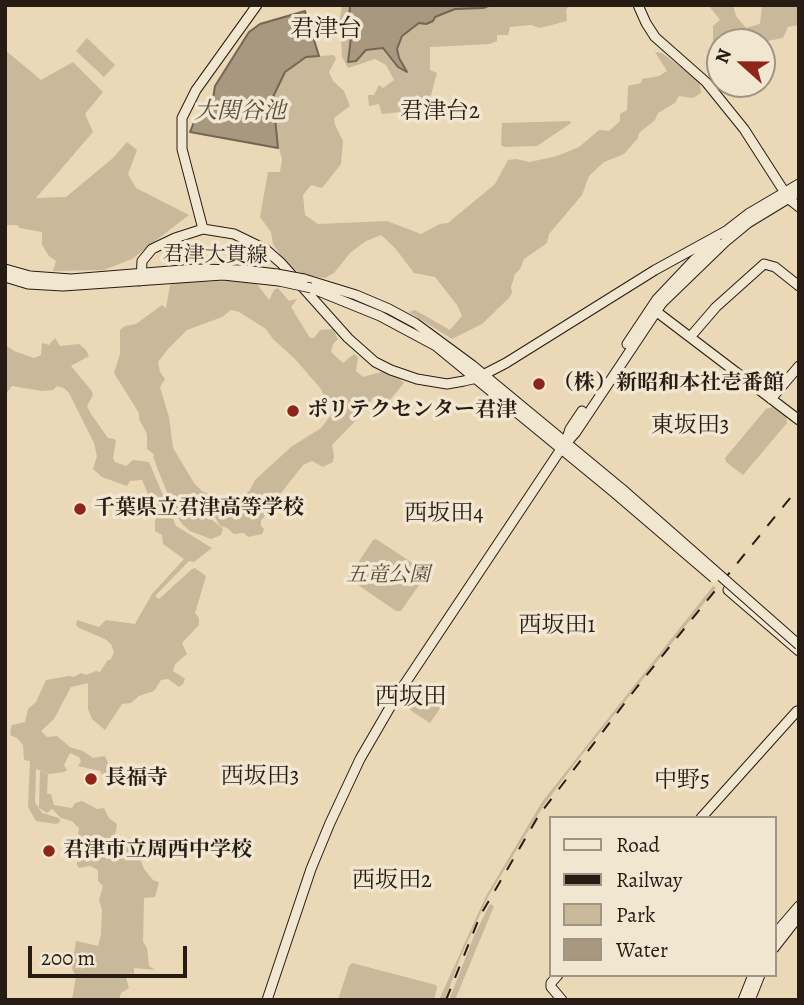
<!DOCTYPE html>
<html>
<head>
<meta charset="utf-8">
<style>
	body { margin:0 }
	#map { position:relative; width:804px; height:1005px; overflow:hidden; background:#ead8b6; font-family:Alegreya,serif }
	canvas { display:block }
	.frame { position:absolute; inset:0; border:7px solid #261c14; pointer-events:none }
	.legend { position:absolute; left:549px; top:816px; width:228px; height:161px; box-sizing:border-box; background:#f1e6d0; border:2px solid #a09585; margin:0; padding:9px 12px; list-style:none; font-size:21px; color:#261c14 }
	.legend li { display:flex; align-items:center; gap:14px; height:35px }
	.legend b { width:35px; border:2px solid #a09585 }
	.north { position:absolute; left:706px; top:28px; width:70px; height:70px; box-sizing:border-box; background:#f1e6d0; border:2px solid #a09585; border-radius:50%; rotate:291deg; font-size:19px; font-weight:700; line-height:28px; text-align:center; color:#261c14 }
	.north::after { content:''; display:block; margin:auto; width:24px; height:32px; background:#8f2418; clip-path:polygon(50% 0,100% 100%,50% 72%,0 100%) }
	.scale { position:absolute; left:28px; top:946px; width:159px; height:32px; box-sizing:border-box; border:4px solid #261c14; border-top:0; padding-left:9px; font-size:21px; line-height:24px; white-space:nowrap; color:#261c14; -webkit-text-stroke:5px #f1e6d0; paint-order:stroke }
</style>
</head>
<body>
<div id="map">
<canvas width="804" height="1005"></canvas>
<div class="frame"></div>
<ul class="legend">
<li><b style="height:9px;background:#f1e6d0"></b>Road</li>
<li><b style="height:9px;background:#261c14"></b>Railway</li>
<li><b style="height:19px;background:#c9b89a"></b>Park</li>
<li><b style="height:19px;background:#a7987f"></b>Water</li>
</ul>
<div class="north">N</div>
<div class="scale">200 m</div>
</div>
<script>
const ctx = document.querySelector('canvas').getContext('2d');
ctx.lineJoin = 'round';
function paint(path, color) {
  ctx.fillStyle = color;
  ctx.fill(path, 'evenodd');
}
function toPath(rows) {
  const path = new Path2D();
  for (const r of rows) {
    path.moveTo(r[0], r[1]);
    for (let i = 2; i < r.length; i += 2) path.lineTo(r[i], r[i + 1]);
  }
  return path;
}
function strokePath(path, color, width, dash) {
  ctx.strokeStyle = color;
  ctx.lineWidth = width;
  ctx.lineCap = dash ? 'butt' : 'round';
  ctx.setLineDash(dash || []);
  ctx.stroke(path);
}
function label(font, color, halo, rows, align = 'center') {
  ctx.font = font + ' Alegreya,"Noto Serif JP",serif';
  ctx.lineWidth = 7;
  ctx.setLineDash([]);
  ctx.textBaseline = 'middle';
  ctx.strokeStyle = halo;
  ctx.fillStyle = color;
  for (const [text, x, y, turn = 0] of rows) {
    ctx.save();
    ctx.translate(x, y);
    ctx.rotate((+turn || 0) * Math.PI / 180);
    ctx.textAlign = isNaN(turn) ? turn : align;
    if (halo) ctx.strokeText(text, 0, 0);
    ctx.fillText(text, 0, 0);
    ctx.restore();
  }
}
const green = toPath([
	[342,5,570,5,566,10,567,21,540,28,531,25,510,27,508,35,497,35,497,41,490,44,430,47,430,70,437,73,431,95,421,106,410,111,382,114,379,104,369,106,368,95,374,95,379,85,383,88,394,80,386,65,375,59,348,68,342,57,340,18],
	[733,5,736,16,746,28,760,24,762,5,799,5,799,25,788,27,783,38,762,42,720,42,720,51,717,54,720,63,714,58,710,48,713,41,713,26,720,20,709,6],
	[87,38,115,65,104,77,76,51],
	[5,50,41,80,73,62,103,92,85,114,93,132,36,198,66,197,113,158,127,142,137,150,128,174,136,188,189,215,132,259,104,270,53,271,56,261,49,256,42,245,42,232,20,228,17,225,5,225],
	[655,52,662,53,696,79,700,84,701,93,693,98,679,96,675,103,658,113,655,120,639,133,638,138,624,154,604,162,589,176,582,195,549,234,547,243,524,259,520,269,515,274,511,287,512,293,509,298,482,324,452,339,409,312,415,310,450,330,462,316,457,305,435,277,414,273,395,248,381,235,366,241,350,253,334,273,325,278,304,275,287,265,273,244,271,232,260,217,268,172,280,172,282,159,268,110,268,100,285,72,306,57,334,55,336,59,329,72,333,81,344,91,350,106,334,118,335,125,343,141,341,164,322,188,311,185,303,195,305,215,318,224,387,221,421,234,440,224,448,223,495,184,508,160,516,159,530,162,557,156,579,147,599,130,609,131,620,121,620,114,627,110,628,86,641,83,642,79,659,76,667,71],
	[570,121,571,123,537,146,504,147,501,145,502,123],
	[231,281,257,284,269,300,274,290,278,288,289,301,297,299,291,307,310,338,314,338,320,330,333,329,338,339,333,344,331,352,343,363,354,354,358,357,356,371,363,377,385,371,395,375,404,383,389,401,383,404,373,397,367,409,332,445,334,456,333,462,323,467,312,461,303,465,281,493,278,504,261,520,261,526,264,529,262,534,248,537,244,533,234,534,227,528,220,526,215,517,210,513,200,510,223,529,221,535,211,539,190,531,182,524,176,514,158,470,153,456,155,455,147,449,147,434,139,419,139,413,114,373,120,354,120,330,125,326,136,324,162,305,166,308,170,285,180,282],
	[231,310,239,312,266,329,273,339,295,359,321,389,325,398,334,404,334,411,321,428,291,447,255,480,250,490,233,506,223,510,210,494,203,492,194,483,173,448,169,417,160,387,165,379,160,372,158,362,168,349,187,330,222,317],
	[55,338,60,346,79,344,86,350,89,356,71,366,91,390,93,395,87,406,91,414,108,438,114,439,116,441,113,458,115,462,126,466,133,460,149,462,176,526,212,548,194,562,189,561,155,596,159,599,192,569,195,568,206,576,195,613,199,618,199,625,182,643,187,654,175,664,173,671,185,679,183,684,179,687,168,679,161,680,154,691,139,696,131,703,122,704,105,730,92,719,88,709,88,683,71,687,54,719,41,731,47,737,57,736,70,747,83,751,93,758,105,756,108,763,128,775,119,775,118,777,124,781,122,783,110,777,104,778,100,771,78,766,81,761,79,757,70,753,64,765,67,770,64,772,49,774,36,769,35,802,42,813,59,818,60,822,56,824,36,821,28,807,30,761,24,760,23,745,17,738,10,735,11,728,12,725,25,722,28,709,36,702,46,680,69,676,74,677,81,673,86,675,96,671,100,672,107,661,111,659,114,652,111,644,105,639,79,628,76,625,77,620,99,627,106,620,135,624,152,594,184,559,163,544,162,535,155,531,155,521,157,515,142,480,130,481,127,486,102,477,93,469,97,456,94,443,69,393,64,388,57,386,53,390,42,391,12,386,5,395,5,345,14,351,34,358,41,355,42,343,49,345],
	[773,407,786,417,787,423,743,475,726,462,725,458,766,409],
	[376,539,426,572,426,575,401,611,396,611,348,578,373,540],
	[713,586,716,588,577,761,544,805,489,895,461,956,445,1000,439,1000,486,896,542,802],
	[414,684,443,704,430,723,401,704],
	[40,771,48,774,47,794,51,794,54,805,72,808,75,803,82,801,97,809,104,808,109,818,117,824,115,836,119,842,127,841,136,846,140,844,141,861,144,869,153,880,159,882,155,897,144,898,143,942,147,948,149,966,155,970,134,968,134,977,131,973,126,978,129,988,121,993,119,1000,72,1000,76,977,72,968,76,941,98,946,101,935,102,910,99,900,103,886,98,881,98,870,90,866,79,868,77,865,77,857,71,847,73,839,78,835,79,828,72,821,61,818,52,809,47,813,39,808],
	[490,904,494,906,455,1000,449,1000,474,936],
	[352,963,436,985,437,988,434,1000,338,1000,349,966]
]);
const water = toPath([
	[350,5,491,5,483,8,455,9,435,17,433,21,426,24,419,23,402,36,397,49,399,58,407,72,398,67,383,48,366,50,356,61,348,62,352,29,349,21,350,5],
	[305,11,319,56,306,57,285,72,273,97,268,100,268,110,275,118,278,148,190,132,196,117,212,105,215,86,249,32,260,24,305,11]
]);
const secondary = toPath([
	[638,5,646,23,655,37,706,82,744,129,789,199,799,207],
	[203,229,182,149,182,118,196,90,257,5],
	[5,269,30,276,71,279,195,269,244,270,277,274],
	[5,277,28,284,63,286,223,275,279,281],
	[304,279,356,295,389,309,415,323,472,365,622,489],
	[141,281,142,261,152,249,175,238,203,229,234,234,265,249,281,263,348,338,375,362,391,370,417,379,447,384,464,381,477,378,506,363,655,270,726,231,748,214,799,184],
	[311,288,380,316,436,346,616,494],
	[653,309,799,420],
	[691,336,716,307,764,264,775,267,799,286],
	[627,344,657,299,693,261,716,241],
	[771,399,799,366],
	[567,438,570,429,582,411],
	[728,590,799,651],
	[701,818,797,711],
	[774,935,799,906],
	[774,948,799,916],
	[558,975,551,983,551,987,562,1000],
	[267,1000,311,869,330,823,360,759,396,697,561,449,576,432,662,303,725,242,748,223,799,192],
	[743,1000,753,975],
	[750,1000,760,975]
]);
const rail = toPath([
	[446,1000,480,916,539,815,637,687,799,487]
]);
const secondaryBridge = toPath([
	[277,274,304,279],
	[279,281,311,288],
	[622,489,799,645],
	[616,494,714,578]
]);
const markers = [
	[539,384,7,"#8f2418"],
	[293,411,7,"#8f2418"],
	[80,509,7,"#8f2418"],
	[91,779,7,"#8f2418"],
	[49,851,7,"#8f2418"]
];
const streetNames = [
	["君津大貫線",215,256,1]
];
const poiNames = [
	["（株）新昭和本社壱番館",553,384],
	["ポリテクセンター君津",307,411],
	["千葉県立君津高等学校",94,509],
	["長福寺",105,779],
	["君津市立周西中学校",63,851]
];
const parkNames = [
	["五竜公園",388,576]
];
const waterNames = [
	["大関谷池",240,112]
];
const neighbourhoodNames = [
	["君津台2",440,112],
	["東坂田3",690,426],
	["西坂田4",444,514],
	["西坂田1",557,626],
	["西坂田3",260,777],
	["中野5",682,781],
	["西坂田2",392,881]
];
const quarterNames = [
	["君津台",326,30],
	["西坂田",411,698]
];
paint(green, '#c9b89a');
paint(water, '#a7987f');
strokePath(water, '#736654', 2);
strokePath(secondary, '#261c14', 11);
strokePath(secondary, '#f1e6d0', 9);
strokePath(rail, '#261c14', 2, [12, 12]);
strokePath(secondaryBridge, '#261c14', 11, []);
strokePath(secondaryBridge, '#f1e6d0', 9);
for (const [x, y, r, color] of markers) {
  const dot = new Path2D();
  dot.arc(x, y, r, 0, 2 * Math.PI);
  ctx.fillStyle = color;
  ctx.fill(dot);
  strokePath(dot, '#f1e6d0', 2.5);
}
label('21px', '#261c14', '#f1e6d0', streetNames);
label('bold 21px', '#261c14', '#f1e6d0', poiNames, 'left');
label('italic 21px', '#574b3c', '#f1e6d0', parkNames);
label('italic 23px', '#5a4e3f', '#f1e6d0', waterNames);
label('23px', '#261c14', '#f1e6d0', neighbourhoodNames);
label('24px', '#261c14', '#f1e6d0', quarterNames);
</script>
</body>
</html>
